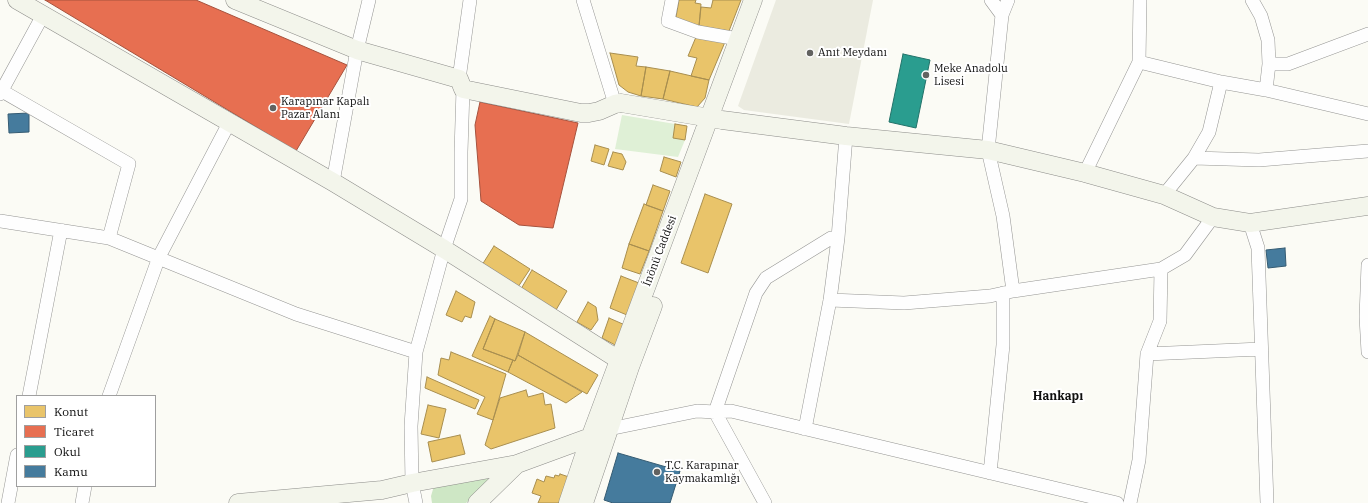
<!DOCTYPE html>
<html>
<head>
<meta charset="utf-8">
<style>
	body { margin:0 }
	#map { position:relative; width:1368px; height:503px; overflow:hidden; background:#fbfbf5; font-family:"IBM Plex Serif",serif }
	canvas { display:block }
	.legend { position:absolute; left:16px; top:395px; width:140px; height:92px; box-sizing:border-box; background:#fff; border:1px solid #9f9f9f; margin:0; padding:5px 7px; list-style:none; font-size:12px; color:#0f0f0f }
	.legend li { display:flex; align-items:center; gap:8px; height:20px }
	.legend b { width:20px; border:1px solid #9f9f9f }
</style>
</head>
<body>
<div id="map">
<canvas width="1368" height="503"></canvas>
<ul class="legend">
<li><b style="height:11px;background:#e9c46a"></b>Konut</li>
<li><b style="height:11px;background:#e76f51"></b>Ticaret</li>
<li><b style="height:11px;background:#2a9d8f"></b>Okul</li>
<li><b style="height:11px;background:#457b9d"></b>Kamu</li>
</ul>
</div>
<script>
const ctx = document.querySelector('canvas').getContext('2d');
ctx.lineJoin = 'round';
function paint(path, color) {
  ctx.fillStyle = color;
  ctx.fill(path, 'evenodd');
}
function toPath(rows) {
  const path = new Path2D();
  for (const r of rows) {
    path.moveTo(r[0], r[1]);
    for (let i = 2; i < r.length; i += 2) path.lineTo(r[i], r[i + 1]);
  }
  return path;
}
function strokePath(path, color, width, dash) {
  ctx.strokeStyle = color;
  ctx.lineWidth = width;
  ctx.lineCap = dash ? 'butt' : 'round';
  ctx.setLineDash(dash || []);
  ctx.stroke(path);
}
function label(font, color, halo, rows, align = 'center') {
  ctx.font = font + ' "IBM Plex Serif",serif';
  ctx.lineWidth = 4;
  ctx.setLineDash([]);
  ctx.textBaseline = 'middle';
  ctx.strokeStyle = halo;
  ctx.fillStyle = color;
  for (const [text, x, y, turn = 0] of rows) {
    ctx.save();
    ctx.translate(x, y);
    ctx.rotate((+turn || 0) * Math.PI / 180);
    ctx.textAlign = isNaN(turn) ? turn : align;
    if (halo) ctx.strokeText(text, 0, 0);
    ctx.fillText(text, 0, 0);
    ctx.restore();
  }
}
const green = toPath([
	[622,115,675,124,685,140,678,157,615,149]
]);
const forest = toPath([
	[490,475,487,485,466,503,432,503,431,496,434,486]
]);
const plaza = toPath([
	[776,0,873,0,849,124,744,110,738,106]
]);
const homes = toPath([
	[679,0,696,0,695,3,701,4,699,26,682,23,676,17,679,0],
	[713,0,741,0,729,31,699,26,701,7,711,8,713,0],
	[696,37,725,42,709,80,691,76,697,58,688,56,696,37],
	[610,53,638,57,636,66,646,67,641,96,628,92,619,85,610,53],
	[646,67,670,71,663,99,641,96,646,67],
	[670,71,709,80,705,98,697,107,663,99,670,71],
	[675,124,687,126,685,140,673,138,675,124],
	[595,145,609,149,604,165,591,161,595,145],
	[613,152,622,154,626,162,623,170,608,166,613,152],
	[664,157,681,162,676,177,660,171,664,157],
	[653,185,670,191,663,211,646,205,653,185],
	[705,194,732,204,708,273,681,263,705,194],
	[644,204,663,211,649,251,629,244,644,204],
	[629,244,649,251,640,274,622,268,629,244],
	[494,246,530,269,518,287,482,265,494,246],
	[532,270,567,291,556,310,521,289,532,270],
	[621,276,639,283,627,315,610,308,621,276],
	[456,291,475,302,471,318,465,316,462,322,446,315,456,291],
	[588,302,596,307,598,320,591,330,577,322,588,302],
	[490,316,495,319,483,349,513,360,508,372,472,356,490,316],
	[609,318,625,325,617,346,602,338,609,318],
	[495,319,525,332,515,361,483,349,495,319],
	[525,332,598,375,587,394,518,355,525,332],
	[451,352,506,374,493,420,477,414,485,397,438,375,441,358,449,360,451,352],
	[518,355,582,392,566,403,508,372,513,360,515,361,518,355],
	[427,377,479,400,475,409,425,388,427,377],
	[526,390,528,397,543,393,545,405,551,404,555,428,491,449,485,445,500,398,526,390],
	[428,405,446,409,439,438,421,434,428,405],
	[460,435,465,454,432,462,428,442,460,435],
	[560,474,569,477,559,503,538,503,541,496,532,493,537,479,544,482,546,476,554,478,555,475,559,476,560,474]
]);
const shops = toPath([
	[45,0,196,0,347,65,296,151,45,0],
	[480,102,578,123,553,228,519,225,481,201,475,125,480,102]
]);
const schools = toPath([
	[903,54,930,60,916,128,889,122,903,54]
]);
const public = toPath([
	[29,113,29,132,9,133,8,114,29,113],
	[1285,248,1286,266,1268,268,1266,250,1285,248],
	[618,453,680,471,670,503,613,503,604,500,618,453]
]);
const street = toPath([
	[583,0,615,104],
	[672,0,668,21,698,32,738,39],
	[991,0,1002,15,988,150,1003,216,1013,291],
	[1252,0,1261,16,1268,40,1269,64,1266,90],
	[1002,15,1008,0],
	[1139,62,1221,82,1266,90,1368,114],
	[1269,64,1288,64,1368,34],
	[459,79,470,0],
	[2,91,129,164,109,238],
	[0,94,43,15],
	[1194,158,1259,160,1368,151],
	[1085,173,1139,62,1140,0],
	[333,182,357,50,369,0],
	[1164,195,1194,158,1209,132,1221,82],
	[0,221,109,238,296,314,416,352],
	[1250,223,1258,248,1267,503],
	[1368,265,1366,317,1368,352],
	[830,300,904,303,990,296,1013,291,1161,269,1185,255,1213,217],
	[1147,354,1261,349],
	[29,396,61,230],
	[109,396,159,257,229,123],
	[609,429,697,411,715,412,731,411,1117,503],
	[805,429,830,300,838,238],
	[990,473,1003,345,1003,293],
	[8,503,17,455],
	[82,503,85,486],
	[416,503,412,483,411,426,416,352,444,249,461,199,461,152,463,89],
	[765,503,715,412,756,293,766,278,831,238,838,238,846,136],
	[1130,503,1139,460,1147,354,1160,321,1161,269]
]);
const secondary = toPath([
	[17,0,333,182,444,249,630,367],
	[235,0,357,50,459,79,463,89,581,113,589,113,599,111,615,104,621,103,722,120,846,136,988,150,1085,173,1164,195,1213,217,1250,223,1368,206],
	[238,503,382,490,412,483,517,464,596,435],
	[477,503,517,464],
	[568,503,590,438,753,0],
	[584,503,630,367,653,306]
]);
const markers = [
	[810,53,4,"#626260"],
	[926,75,4,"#626260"],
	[273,108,4,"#626260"],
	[657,472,4,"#626260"]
];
const poiNames = [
	["Anıt Meydanı",818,53],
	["Meke Anadolu",934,69],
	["Lisesi",934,82],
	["Karapınar Kapalı",281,102],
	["Pazar Alanı",281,115],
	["T.C. Karapınar",665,466],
	["Kaymakamlığı",665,479]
];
const streetNames = [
	["İnönü Caddesi",660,251,-69]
];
const neighbourhoodNames = [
	["Hankapı",1058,397]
];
paint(green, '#dff0d6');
paint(forest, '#cee7c5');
paint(plaza, '#ebebe0');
paint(homes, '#e9c46a');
strokePath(homes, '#a88e4f', 1);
paint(shops, '#e76f51');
strokePath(shops, '#a6523d', 1);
paint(schools, '#2a9d8f');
strokePath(schools, '#227269', 1);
paint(public, '#457b9d');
strokePath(public, '#355b72', 1);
strokePath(street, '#959593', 14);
strokePath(secondary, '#8c8c89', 19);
strokePath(street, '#fefefe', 13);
strokePath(secondary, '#f3f5eb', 18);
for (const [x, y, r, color] of markers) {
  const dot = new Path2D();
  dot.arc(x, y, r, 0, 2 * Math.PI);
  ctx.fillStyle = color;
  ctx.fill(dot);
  strokePath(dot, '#fff', 1.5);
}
label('11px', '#0f0f0f', '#fff', poiNames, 'left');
label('11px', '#0f0f0f', '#fff', streetNames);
label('bold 12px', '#0f0f0f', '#fff', neighbourhoodNames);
</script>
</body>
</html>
